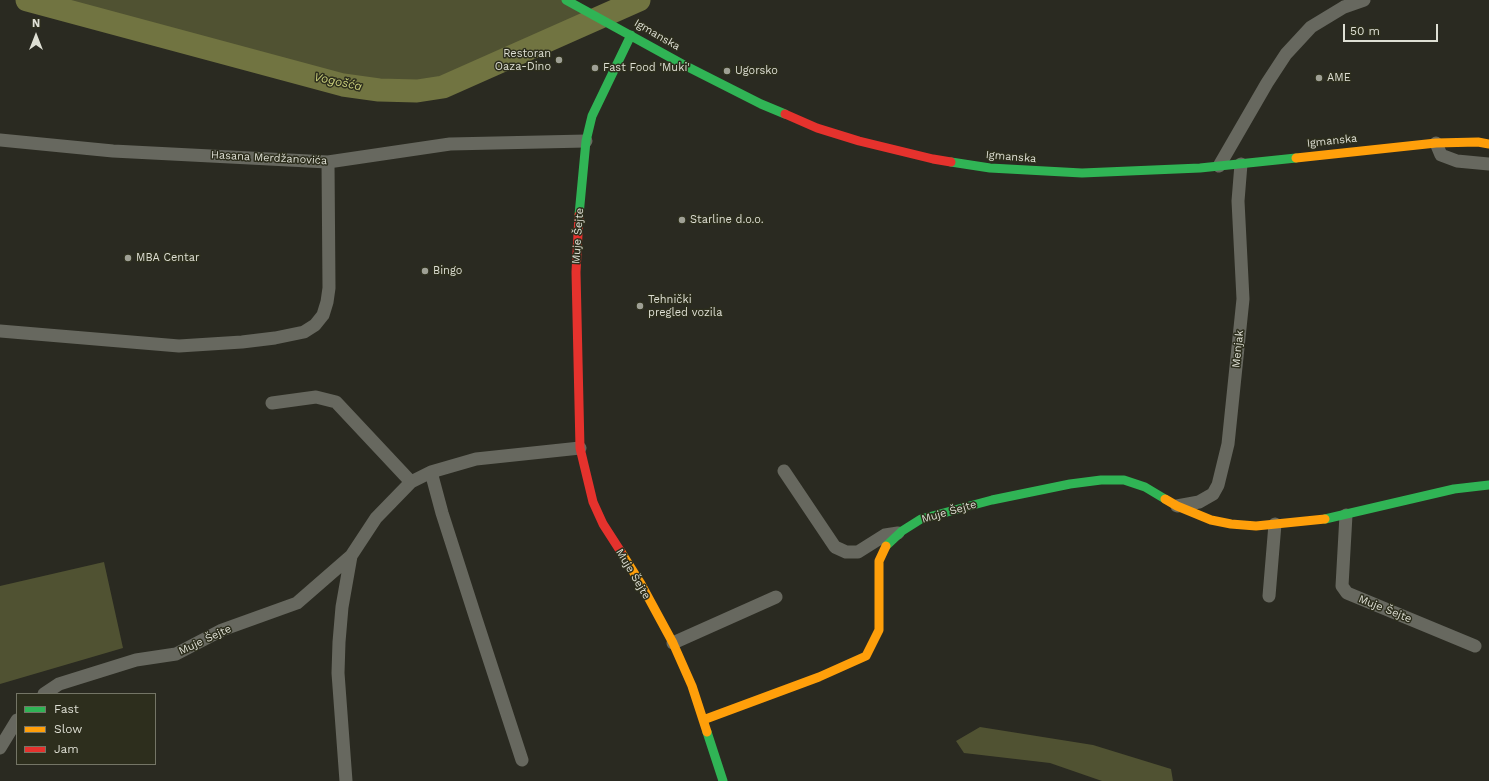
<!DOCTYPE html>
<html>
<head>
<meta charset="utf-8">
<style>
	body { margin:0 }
	#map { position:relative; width:1489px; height:781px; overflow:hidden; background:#2a2a21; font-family:"Work Sans",sans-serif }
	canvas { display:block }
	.legend { position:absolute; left:16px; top:693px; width:140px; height:72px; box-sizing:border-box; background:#2d2e1d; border:1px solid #747566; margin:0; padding:5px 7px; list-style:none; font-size:12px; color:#dedfd4 }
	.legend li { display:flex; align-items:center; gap:8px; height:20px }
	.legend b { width:20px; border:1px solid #747566 }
	.north { position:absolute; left:16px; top:16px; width:40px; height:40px; -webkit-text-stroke:3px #2d2e1d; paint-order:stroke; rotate:0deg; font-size:11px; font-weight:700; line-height:16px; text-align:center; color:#dedfd4 }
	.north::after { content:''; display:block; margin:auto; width:14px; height:18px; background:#dedfd4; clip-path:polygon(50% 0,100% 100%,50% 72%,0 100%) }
	.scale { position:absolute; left:1343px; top:24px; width:95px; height:18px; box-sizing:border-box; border:2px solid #dedfd4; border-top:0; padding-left:5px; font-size:12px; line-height:14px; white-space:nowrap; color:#dedfd4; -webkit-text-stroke:3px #2d2e1d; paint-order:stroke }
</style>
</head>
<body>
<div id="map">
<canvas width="1489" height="781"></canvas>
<ul class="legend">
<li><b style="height:5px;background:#30b455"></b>Fast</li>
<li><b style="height:5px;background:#ff9f0a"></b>Slow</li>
<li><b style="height:5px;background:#e5322d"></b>Jam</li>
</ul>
<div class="north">N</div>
<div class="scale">50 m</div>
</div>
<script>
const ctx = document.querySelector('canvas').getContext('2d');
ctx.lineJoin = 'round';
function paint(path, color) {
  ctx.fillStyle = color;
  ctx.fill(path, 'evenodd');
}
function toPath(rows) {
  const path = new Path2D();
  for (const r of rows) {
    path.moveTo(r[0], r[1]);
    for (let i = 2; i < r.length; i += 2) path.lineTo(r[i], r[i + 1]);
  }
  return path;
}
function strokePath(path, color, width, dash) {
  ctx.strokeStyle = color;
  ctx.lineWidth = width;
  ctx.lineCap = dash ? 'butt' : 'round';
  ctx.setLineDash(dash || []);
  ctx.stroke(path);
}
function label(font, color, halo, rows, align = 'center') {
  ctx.font = font + ' "Work Sans",sans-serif';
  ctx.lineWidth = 3;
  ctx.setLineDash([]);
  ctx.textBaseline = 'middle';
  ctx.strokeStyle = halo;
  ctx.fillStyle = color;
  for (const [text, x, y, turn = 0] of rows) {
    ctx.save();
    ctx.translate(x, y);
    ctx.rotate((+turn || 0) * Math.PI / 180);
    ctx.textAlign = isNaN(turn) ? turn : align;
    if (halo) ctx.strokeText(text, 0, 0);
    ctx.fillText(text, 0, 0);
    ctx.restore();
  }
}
const green = toPath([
	[27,0,570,0,598,18,443,87,417,91,379,90,343,85],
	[104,562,123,648,0,684,0,586],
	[980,727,1093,745,1171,769,1173,781,1102,781,1050,763,964,753,956,741]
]);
const river = toPath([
	[27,0,343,85,379,90,417,91,443,87,639,0]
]);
const street = toPath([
	[0,140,113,151,328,162,450,144,586,141],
	[1436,143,1441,155,1457,161,1489,164],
	[1219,166,1267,83,1286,54,1311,27,1344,7,1364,0],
	[0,331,179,346,242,342,275,338,304,332,315,325,323,315,327,302,329,288,328,162],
	[272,403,316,397,336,402,411,482],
	[784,471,835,547,846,552,858,552,885,535,898,533],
	[431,472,442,513,476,619,522,760],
	[1177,506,1199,502,1213,494,1218,485,1228,444,1243,299,1238,201,1241,164],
	[1346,515,1342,586,1347,593,1475,646],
	[1269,596,1275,524],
	[673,643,776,597],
	[44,694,59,684,136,660,176,654,222,630,297,603,351,556],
	[0,748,17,720],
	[346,781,338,673,339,642,342,607,351,556,376,518,411,482,431,472,476,459,580,448]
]);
const fast = toPath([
	[566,0,684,65,761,104,785,114],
	[951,162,990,168,1082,173,1200,168,1296,158],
	[579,215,586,141,592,116,631,35],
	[1325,519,1454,489,1489,485],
	[886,546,902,531,921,519,992,500,1070,484,1101,480,1124,480,1145,487,1165,499],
	[707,732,723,781]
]);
const slow = toPath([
	[1296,158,1436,143,1478,142,1489,144],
	[1165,499,1177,506,1211,520,1231,524,1256,526,1325,519],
	[621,552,641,584,673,643,692,686,707,732],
	[703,720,819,677,866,656,879,630,879,561,886,546]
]);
const jam = toPath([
	[785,114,817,128,859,141,933,159,951,162],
	[579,215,576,272,580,448,593,502,603,524,621,552]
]);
const markers = [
	[559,60,4,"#9fa095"],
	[595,68,4,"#9fa095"],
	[727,71,4,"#9fa095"],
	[1319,78,4,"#9fa095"],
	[682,220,4,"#9fa095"],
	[128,258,4,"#9fa095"],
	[425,271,4,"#9fa095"],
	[640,306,4,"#9fa095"]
];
const streetNames = [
	["Igmanska",657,35,30],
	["Igmanska",1332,141,-6],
	["Igmanska",1011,157,5],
	["Hasana Merdžanovića",269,158,3],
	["Muje Šejte",578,236,-86],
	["Menjak",1238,349,-84],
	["Muje Šejte",949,512,-16],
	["Muje Šejte",633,574,59],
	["Muje Šejte",1385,609,22],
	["Muje Šejte",205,640,-25]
];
const poiNames = [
	["Restoran",551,54,"right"],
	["Oaza-Dino",551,67,"right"],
	["Fast Food 'Muki'",603,68],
	["Ugorsko",735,71],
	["AME",1327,78],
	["Starline d.o.o.",690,220],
	["MBA Centar",136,258],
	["Bingo",433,271],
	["Tehnički",648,300],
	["pregled vozila",648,313]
];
const waterNames = [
	["Vogošća",338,82,12]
];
paint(green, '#505232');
strokePath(river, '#717441', 23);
strokePath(street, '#67685f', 13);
strokePath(fast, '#30b455', 9);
strokePath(slow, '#ff9f0a', 9);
strokePath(jam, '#e5322d', 9);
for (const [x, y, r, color] of markers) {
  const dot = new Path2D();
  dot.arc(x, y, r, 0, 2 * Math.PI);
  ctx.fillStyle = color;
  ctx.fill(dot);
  strokePath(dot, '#2d2e1d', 1.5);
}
label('11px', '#dedfd4', '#2d2e1d', streetNames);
label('11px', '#dedfd4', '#2d2e1d', poiNames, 'left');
label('italic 12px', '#cacf7b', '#2d2e1d', waterNames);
</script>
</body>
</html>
